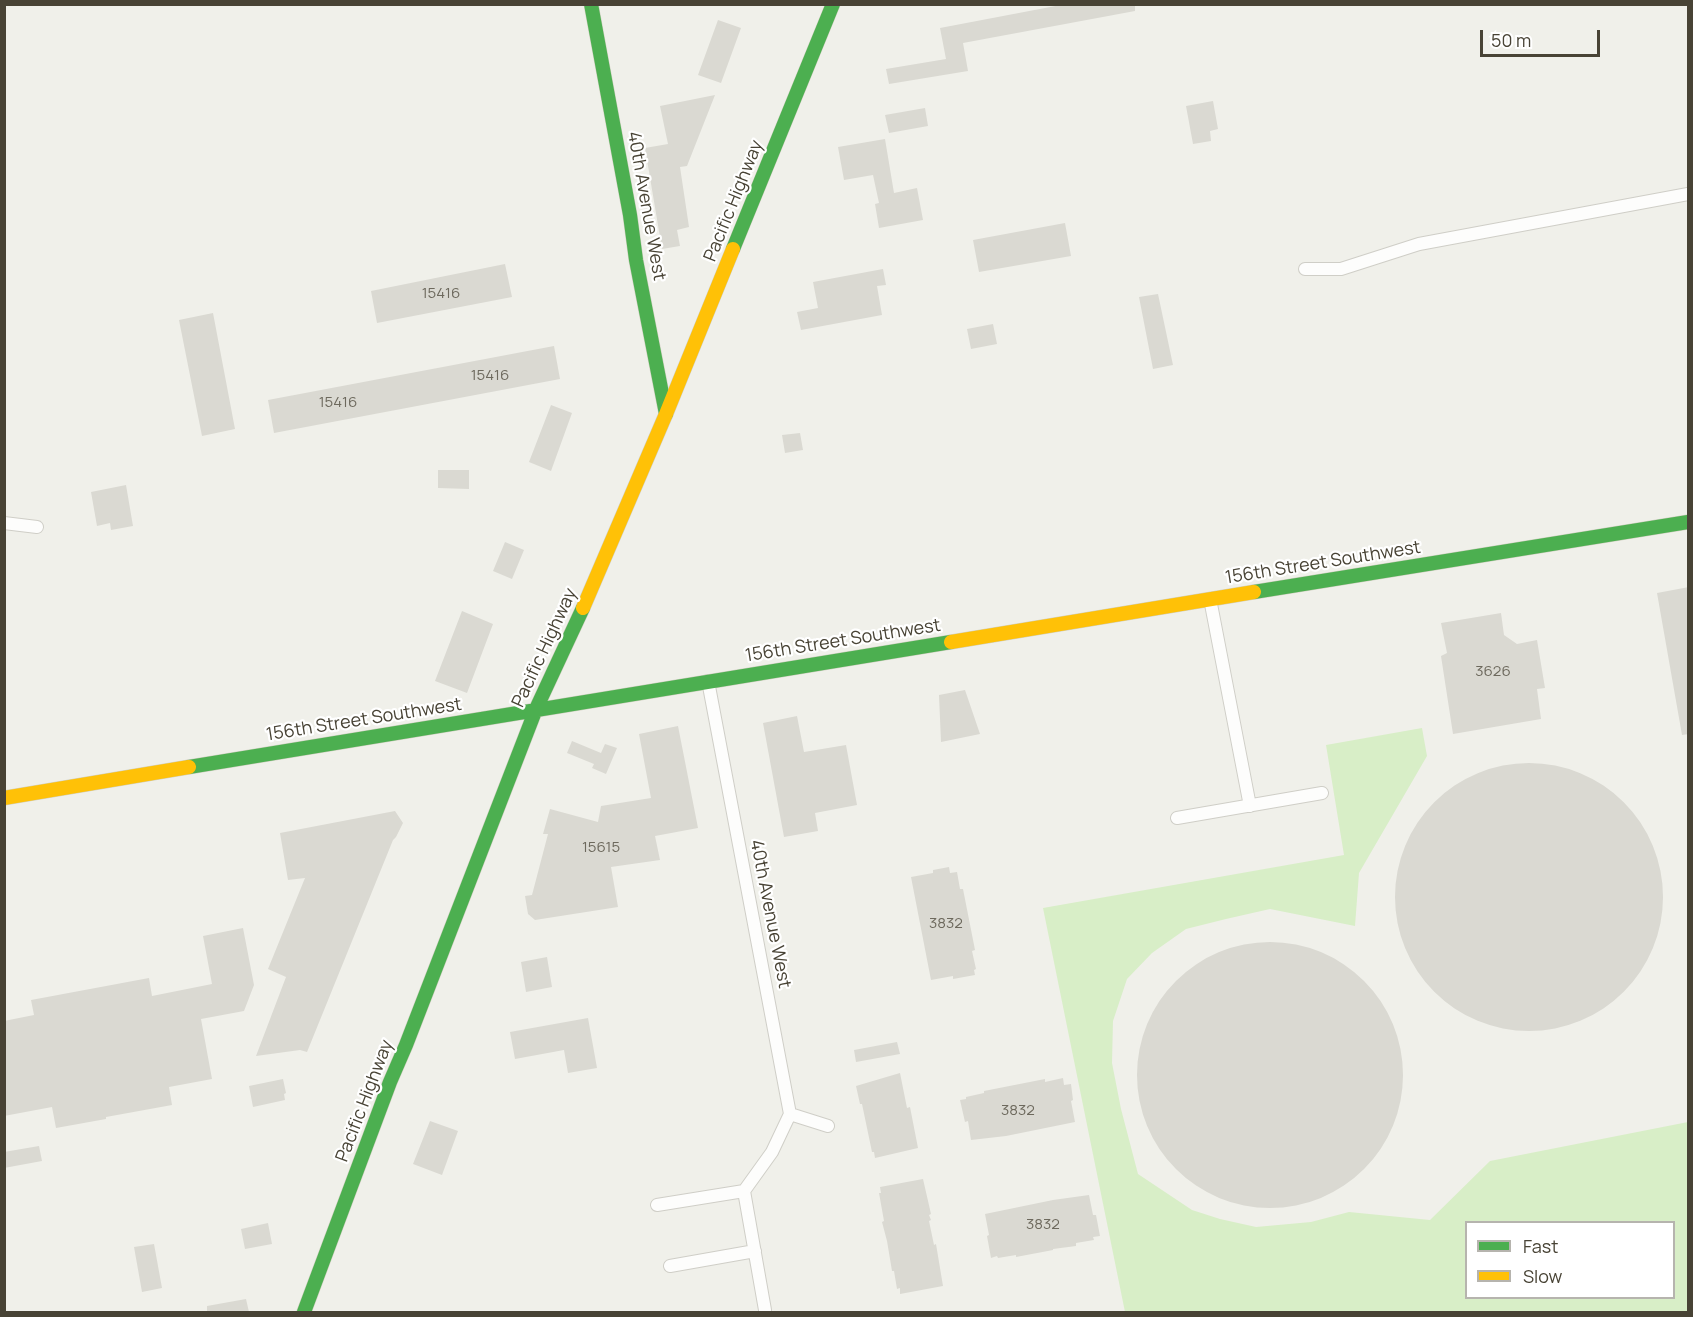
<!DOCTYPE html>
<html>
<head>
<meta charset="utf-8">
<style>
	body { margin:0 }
	#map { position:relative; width:1693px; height:1317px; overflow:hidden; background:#f0f0ea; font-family:Manrope,sans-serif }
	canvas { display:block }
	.frame { position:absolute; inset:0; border:6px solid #484335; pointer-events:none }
	.legend { position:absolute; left:1465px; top:1221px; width:210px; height:78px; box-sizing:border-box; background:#fff; border:2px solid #b6b4ae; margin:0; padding:8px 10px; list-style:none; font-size:18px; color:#484335 }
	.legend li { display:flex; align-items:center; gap:12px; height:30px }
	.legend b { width:30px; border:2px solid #b6b4ae }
	.scale { position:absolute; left:1480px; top:30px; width:120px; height:27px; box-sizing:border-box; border:3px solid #484335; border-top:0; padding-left:8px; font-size:18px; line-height:21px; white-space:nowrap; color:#484335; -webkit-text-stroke:4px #fff; paint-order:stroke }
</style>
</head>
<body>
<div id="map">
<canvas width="1693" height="1317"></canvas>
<div class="frame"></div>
<ul class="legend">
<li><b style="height:8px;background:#4caf50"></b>Fast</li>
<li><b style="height:8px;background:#ffc107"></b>Slow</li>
</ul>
<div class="scale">50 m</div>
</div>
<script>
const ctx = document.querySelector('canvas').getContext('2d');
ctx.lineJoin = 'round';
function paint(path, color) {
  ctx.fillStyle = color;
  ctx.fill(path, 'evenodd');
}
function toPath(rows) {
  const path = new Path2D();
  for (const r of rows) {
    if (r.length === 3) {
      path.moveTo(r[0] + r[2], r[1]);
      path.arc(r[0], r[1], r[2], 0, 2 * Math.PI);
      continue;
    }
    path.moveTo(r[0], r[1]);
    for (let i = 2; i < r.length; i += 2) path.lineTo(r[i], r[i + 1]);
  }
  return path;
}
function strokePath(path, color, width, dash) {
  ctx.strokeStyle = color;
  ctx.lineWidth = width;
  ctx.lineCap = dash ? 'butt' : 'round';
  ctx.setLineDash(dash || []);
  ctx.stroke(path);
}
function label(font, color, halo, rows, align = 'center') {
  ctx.font = font + ' Manrope,sans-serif';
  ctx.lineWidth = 4.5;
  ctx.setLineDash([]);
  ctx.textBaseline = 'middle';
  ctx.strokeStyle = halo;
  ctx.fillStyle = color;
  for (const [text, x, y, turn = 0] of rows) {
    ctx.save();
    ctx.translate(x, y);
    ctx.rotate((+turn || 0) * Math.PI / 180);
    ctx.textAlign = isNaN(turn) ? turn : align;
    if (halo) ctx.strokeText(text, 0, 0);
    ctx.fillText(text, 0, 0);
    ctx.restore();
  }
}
const green = toPath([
	[1422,728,1427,756,1359,873,1355,926,1270,909,1226,919,1186,929,1152,953,1127,979,1113,1021,1112,1063,1121,1109,1138,1174,1192,1210,1220,1219,1256,1227,1311,1222,1349,1212,1430,1220,1490,1161,1688,1122,1688,1312,1125,1312,1043,908,1344,855,1326,745],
	[1466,1222,1674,1222,1674,1298,1466,1298]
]);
const building = toPath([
	[1066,4,1135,4,1135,11,963,43,968,71,889,84,886,69,946,59,940,28],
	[718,20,741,28,721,83,698,75],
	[715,95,687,166,680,167,689,227,677,230,680,246,662,249,645,148,668,144,660,106],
	[1213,101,1218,129,1210,131,1211,141,1193,144,1186,106],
	[925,108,928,126,889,133,885,115],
	[885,139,894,193,917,188,923,220,879,228,875,204,879,203,873,175,844,180,838,147],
	[1065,223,1071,256,979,272,973,240],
	[505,264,512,297,377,323,371,291],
	[883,269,886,285,877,286,882,315,801,330,797,312,818,308,813,282],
	[1158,294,1173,365,1153,369,1139,297],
	[213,313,235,429,202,436,179,320],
	[993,324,997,344,971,349,967,329],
	[554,346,560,379,274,433,268,400],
	[551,405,572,413,551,471,529,462],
	[800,433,803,450,785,453,782,435],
	[438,470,469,470,469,489,438,488],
	[126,485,133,526,111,530,110,523,97,526,91,492],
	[505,542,524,550,512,579,493,571],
	[1689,587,1689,734,1682,735,1657,593],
	[462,611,493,624,467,693,435,681],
	[1501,613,1504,635,1517,644,1537,640,1545,688,1537,689,1541,719,1453,734,1441,656,1447,653,1441,623],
	[965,690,980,734,941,742,939,695],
	[797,716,804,752,846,745,857,805,815,813,818,831,784,837,763,723],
	[678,726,698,828,655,836,660,860,611,867,618,907,535,920,528,914,525,896,532,895,548,834,543,834,550,809,598,822,601,806,651,798,639,734],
	[572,741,601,753,605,744,617,748,606,774,592,768,594,764,567,753],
	[1529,897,134],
	[395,811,403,823,396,837,393,840,307,1052,300,1050,256,1056,286,977,268,969,305,878,288,880,280,833],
	[949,867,950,873,957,872,960,889,963,889,975,950,972,951,976,969,974,970,975,975,953,979,953,976,931,980,911,877,933,873,933,870],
	[243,928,254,985,244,1011,201,1019,212,1079,169,1087,172,1105,106,1117,106,1119,56,1128,52,1107,4,1116,4,1021,34,1015,31,1000,149,978,152,996,212,984,203,936],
	[1270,1075,133],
	[547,957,552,987,526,992,521,962],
	[588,1018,597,1068,568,1073,564,1050,515,1059,510,1032],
	[897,1042,900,1054,856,1062,854,1050],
	[900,1073,907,1108,910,1107,918,1148,875,1158,874,1152,872,1152,862,1104,860,1104,856,1086],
	[1063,1078,1064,1085,1071,1084,1073,1100,1071,1101,1075,1122,1006,1136,971,1140,968,1121,965,1122,960,1100,966,1099,966,1097,984,1093,984,1091,1045,1079,1045,1082],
	[283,1079,286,1093,284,1094,285,1100,253,1107,249,1086],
	[430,1121,458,1131,442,1175,413,1164],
	[39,1146,42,1161,4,1168,4,1152],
	[923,1179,931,1214,929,1215,931,1220,929,1221,934,1245,936,1244,943,1286,900,1294,900,1288,897,1289,894,1271,892,1271,887,1241,882,1222,884,1221,879,1193,881,1193,880,1187],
	[1089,1195,1093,1215,1096,1215,1100,1236,1093,1237,1094,1240,1076,1243,1076,1246,1053,1249,1053,1250,1016,1257,1016,1255,998,1258,997,1256,991,1258,987,1236,989,1235,985,1214,1053,1200],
	[268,1223,272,1244,245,1249,241,1229],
	[154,1244,162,1288,142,1292,134,1247],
	[246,1299,249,1312,207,1312,207,1306]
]);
const street = toPath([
	[1305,269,1341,269,1419,244,1688,194],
	[4,523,37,527],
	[1210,599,1250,806],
	[708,681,790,1114,828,1126],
	[1177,818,1322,793],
	[657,1205,744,1191],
	[670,1266,755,1251],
	[765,1310,744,1191,772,1152,790,1114]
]);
const fast = toPath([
	[591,4,630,215,636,260,666,414],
	[733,249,833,4],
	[1254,592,1688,522],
	[189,767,951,642],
	[304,1312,390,1082,406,1045,536,709,583,608]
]);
const slow = toPath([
	[583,608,666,414,733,249],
	[951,642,1254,592],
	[4,798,189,767]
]);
const numberNames = [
	["15416",441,294],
	["15416",490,376],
	["15416",338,403],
	["3626",1493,672],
	["15615",601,848],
	["3832",946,924],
	["3832",1018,1111],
	["3832",1043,1225]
];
const streetNames = [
	["Pacific Highway",734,201,-68],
	["40th Avenue West",646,206,80],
	["156th Street Southwest",1323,563,-9],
	["156th Street Southwest",843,641,-9],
	["Pacific Highway",545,648,-65],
	["156th Street Southwest",364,720,-9],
	["40th Avenue West",770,914,79],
	["Pacific Highway",365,1101,-69]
];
paint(green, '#d8eec7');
paint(building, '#dad9d2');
strokePath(street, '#cfcec7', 14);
strokePath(fast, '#d0cfc0', 15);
strokePath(slow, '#d0cfc0', 15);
strokePath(street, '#fdfdfc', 12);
strokePath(fast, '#4caf50', 14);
strokePath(slow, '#ffc107', 14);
label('15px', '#6d695d', null, numberNames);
label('18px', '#484335', '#fff', streetNames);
</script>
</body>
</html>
